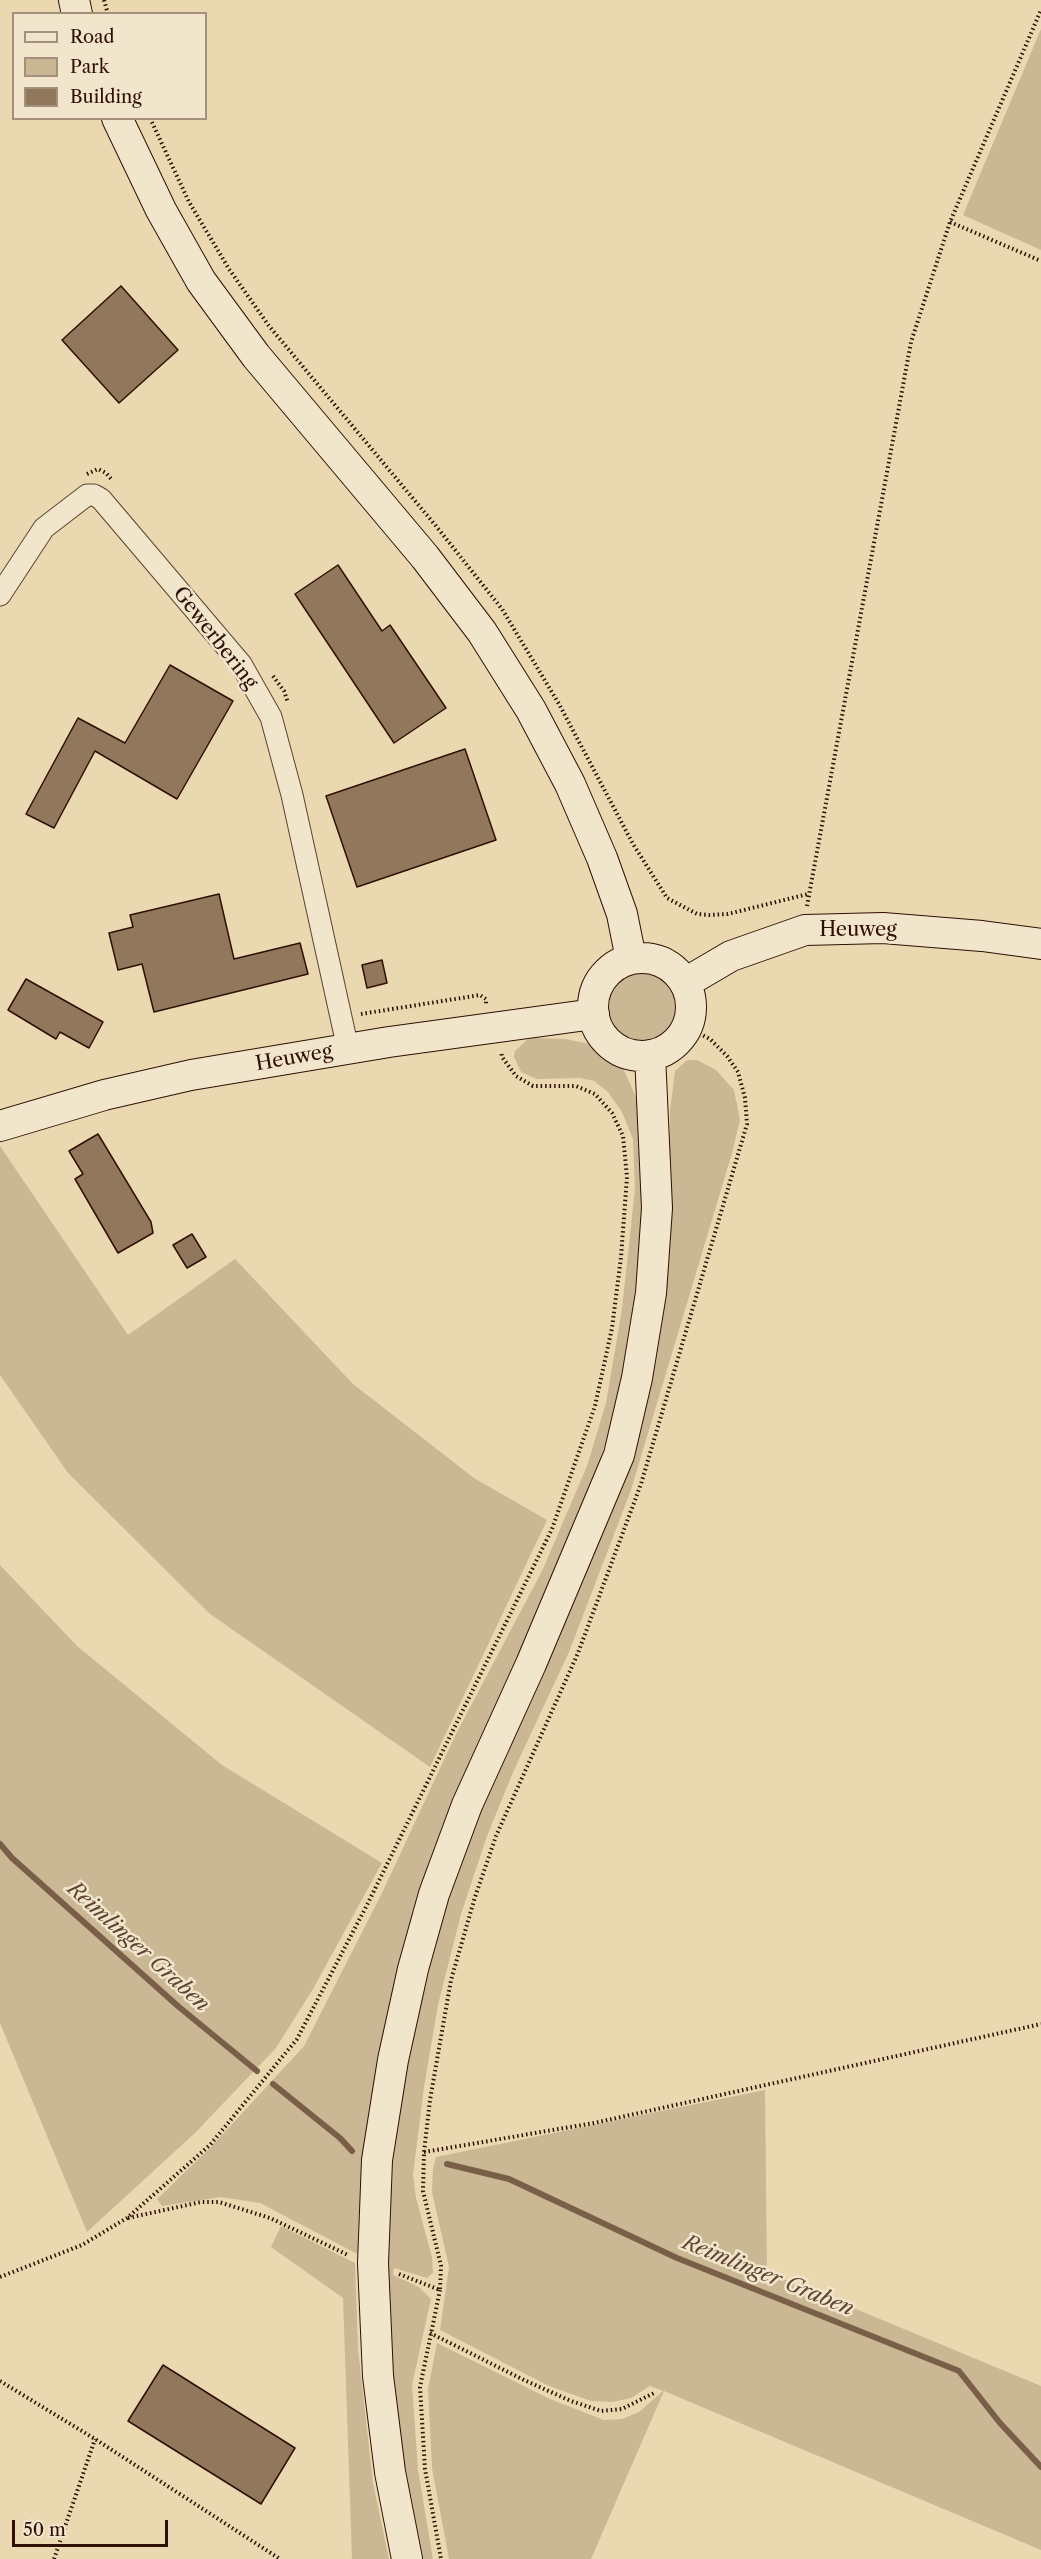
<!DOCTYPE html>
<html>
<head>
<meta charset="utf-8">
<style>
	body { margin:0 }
	#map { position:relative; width:1041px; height:2559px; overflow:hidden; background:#ead9b0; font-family:"Libre Caslon Text",serif }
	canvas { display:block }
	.legend { position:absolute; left:12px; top:12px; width:195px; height:108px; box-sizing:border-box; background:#f1e6cc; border:2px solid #a4907c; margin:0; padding:8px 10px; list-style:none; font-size:18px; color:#300f04 }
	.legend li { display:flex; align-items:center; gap:12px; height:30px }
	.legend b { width:30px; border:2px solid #a4907c }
	.scale { position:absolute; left:12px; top:2520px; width:156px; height:27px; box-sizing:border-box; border:3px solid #300f04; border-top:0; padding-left:8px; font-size:18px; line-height:21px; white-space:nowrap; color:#300f04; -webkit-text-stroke:4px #f1e6cc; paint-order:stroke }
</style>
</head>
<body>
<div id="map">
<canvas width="1041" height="2559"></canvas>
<ul class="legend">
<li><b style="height:8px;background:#f1e6cc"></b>Road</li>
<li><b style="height:16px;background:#cab793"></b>Park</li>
<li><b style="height:16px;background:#91785d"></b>Building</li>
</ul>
<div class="scale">50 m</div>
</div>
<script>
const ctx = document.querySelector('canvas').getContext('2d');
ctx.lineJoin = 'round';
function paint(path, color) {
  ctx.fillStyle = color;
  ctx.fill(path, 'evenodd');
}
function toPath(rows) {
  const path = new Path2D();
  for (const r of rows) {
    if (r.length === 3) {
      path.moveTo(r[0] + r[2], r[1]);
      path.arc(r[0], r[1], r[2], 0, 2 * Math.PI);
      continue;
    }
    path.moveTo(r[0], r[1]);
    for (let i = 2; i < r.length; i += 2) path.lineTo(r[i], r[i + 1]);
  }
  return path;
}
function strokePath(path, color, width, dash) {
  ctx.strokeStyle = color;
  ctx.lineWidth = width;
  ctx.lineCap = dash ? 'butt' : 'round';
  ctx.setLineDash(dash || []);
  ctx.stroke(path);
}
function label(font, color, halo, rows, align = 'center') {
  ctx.font = font + ' "Libre Caslon Text",serif';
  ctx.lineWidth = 5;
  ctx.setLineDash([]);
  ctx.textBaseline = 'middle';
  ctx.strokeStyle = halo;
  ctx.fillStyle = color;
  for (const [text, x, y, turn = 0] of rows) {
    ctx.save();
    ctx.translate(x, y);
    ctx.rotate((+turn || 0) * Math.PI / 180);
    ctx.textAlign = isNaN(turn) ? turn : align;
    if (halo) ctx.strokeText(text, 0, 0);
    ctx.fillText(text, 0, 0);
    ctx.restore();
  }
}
const green = toPath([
	[1041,29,1041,250,963,215],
	[643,1005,36],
	[534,1038,565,1039,604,1047,620,1061,639,1104,645,1132,639,1291,622,1389,594,1480,456,1807,365,2258,260,2203,221,2197,162,2206,157,2199,211,2147,304,2046,382,1893,456,1734,543,1569,587,1466,606,1403,622,1309,635,1189,633,1139,622,1112,608,1092,594,1081,580,1078,537,1079,521,1072,514,1057,515,1051,527,1040],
	[687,1060,697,1060,716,1070,734,1090,740,1120,732,1153,631,1490,569,1652,514,1770,487,1836,461,1914,438,2005,424,2087,413,2175,416,2198,432,2257,433,2273,427,2278,394,2268,393,2275,419,2287,431,2299,412,2385,418,2470,433,2559,418,2559,390,2379,386,2266,392,2138,406,2059,442,1915,475,1821,574,1595,669,1223,670,1111,675,1071],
	[0,1146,128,1335,235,1259,353,1384,474,1478,547,1520,430,1767,210,1614,68,1473,0,1375],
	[0,1565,77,1646,222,1765,382,1863,313,1989,276,2048,195,2133,87,2232,0,2023],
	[765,2090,767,2272,1041,2386,1041,2550,664,2391,591,2559,449,2559,432,2468,428,2389,437,2343,550,2399,604,2420,622,2419,639,2412,663,2391,650,2386,631,2398,612,2402,591,2401,549,2386,440,2330,449,2267,432,2192,433,2170,436,2157],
	[281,2226,355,2263,358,2349,373,2483,389,2559,352,2559,343,2298,271,2247]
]);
const stream = toPath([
	[0,1844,12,1858,179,2007,257,2071],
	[273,2084,340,2138,352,2151],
	[447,2164,509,2179,677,2258,959,2371,1000,2423,1041,2467]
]);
const building = toPath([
	[121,286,178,350,119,403,62,340,121,286],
	[338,565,382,631,390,625,446,708,394,743,295,594,338,565],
	[170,665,233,701,177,799,95,751,54,828,26,814,78,718,125,743,170,665],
	[465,749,496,840,357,887,326,796,465,749],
	[219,894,234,959,300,943,308,974,154,1012,142,964,118,970,109,933,133,927,130,915,219,894],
	[382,960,387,983,367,988,362,965,382,960],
	[26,979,103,1022,89,1048,60,1032,56,1039,8,1010,26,979],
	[98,1134,151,1222,153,1233,118,1253,75,1179,83,1174,69,1151,98,1134],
	[192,1234,206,1257,187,1268,173,1245,192,1234],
	[163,2365,295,2448,261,2504,128,2421,163,2365]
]);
const path = toPath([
	[104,0,108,14],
	[150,118,189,202,229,269,269,326,436,526,502,609,559,704,633,844,667,898,697,914,710,915,728,914,808,894],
	[950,222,1041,261],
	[87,474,98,469,106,473,112,480],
	[273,676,284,691,288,703],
	[807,906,911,342,950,222,1041,10],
	[361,1014,480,995,486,999,486,1005],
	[424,2152,594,2123,1041,2024],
	[128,2218,201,2202,219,2202,270,2218,348,2255],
	[399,2274,440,2290,441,2266,423,2191,424,2152,430,2100,451,1980,475,1897,496,1836,578,1653,641,1484,747,1124,745,1098,738,1072,727,1056,710,1039,687,1027],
	[0,2277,82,2245,127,2218,210,2145,297,2039,367,1905,552,1529,595,1406,612,1328,621,1257,627,1177,623,1136,612,1113,595,1094,576,1086,533,1086,516,1076,502,1057,501,1051],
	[440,2290,420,2387,425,2469,441,2559],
	[430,2333,524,2380,571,2401,601,2411,622,2409,656,2392],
	[0,2381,95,2439,280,2559],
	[54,2559,95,2439]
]);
const street = toPath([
	[0,595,44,528,87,495,94,495,101,499,241,664,271,717,292,795,348,1049]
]);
const secondary = toPath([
	[74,0,77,14],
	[117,118,161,210,201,281,256,356,425,557,482,632,531,710,570,784,602,858,622,914,631,959],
	[642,1007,49],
	[685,983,731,956,805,930,883,928,982,936,1041,944],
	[0,1126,104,1095,191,1075,389,1042,594,1014],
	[407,2559,390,2472,378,2376,373,2263,377,2160,393,2060,413,1969,434,1894,467,1805,531,1664,619,1455,637,1378,651,1293,657,1208,650,1055]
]);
const streetNames = [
	["Gewerbering",215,638,52],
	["Heuweg",858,930],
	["Heuweg",294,1058,-10]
];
const waterNames = [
	["Reimlinger Graben",138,1947,42],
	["Reimlinger Graben",768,2276,22]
];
paint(green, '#cab793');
strokePath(stream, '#7a5f48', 6);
paint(building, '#91785d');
strokePath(building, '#300f04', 1.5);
strokePath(street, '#5e422f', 23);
strokePath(secondary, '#300f04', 32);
strokePath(path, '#300f04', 4, [1.5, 3]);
strokePath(street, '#f1e6cc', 21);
strokePath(secondary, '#f1e6cc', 30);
label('20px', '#300f04', '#f1e6cc', streetNames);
label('italic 21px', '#614432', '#f1e6cc', waterNames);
</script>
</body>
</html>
